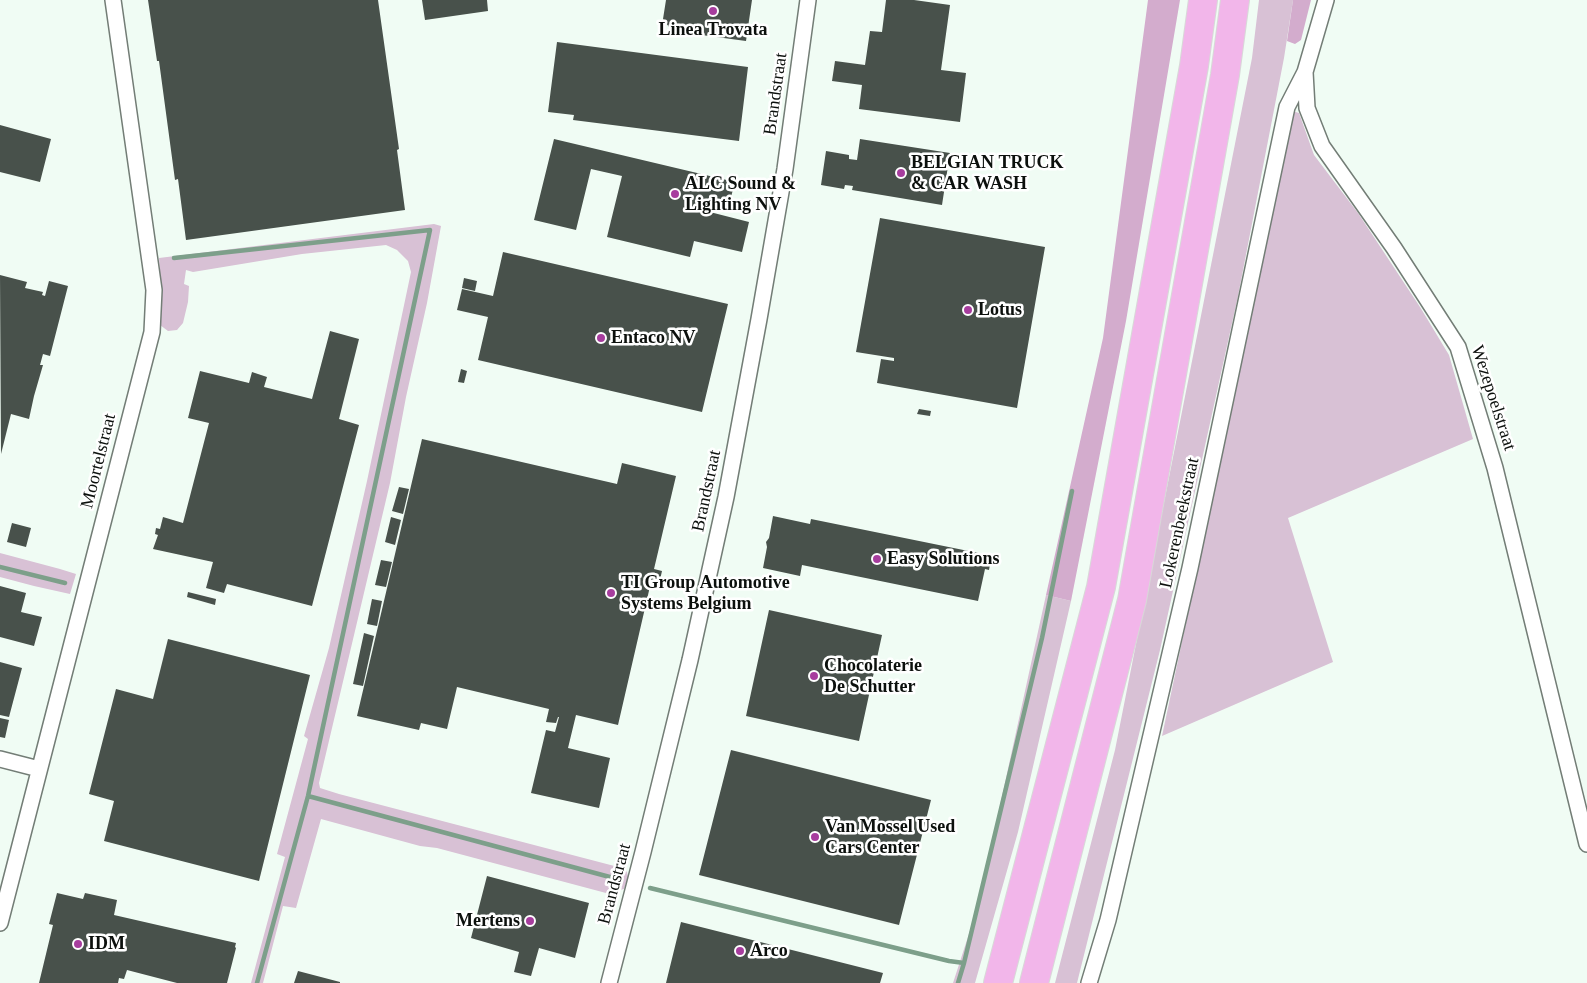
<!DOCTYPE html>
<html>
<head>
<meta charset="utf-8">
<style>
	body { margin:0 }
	canvas { display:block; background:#f0fcf4 }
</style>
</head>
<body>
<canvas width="1587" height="983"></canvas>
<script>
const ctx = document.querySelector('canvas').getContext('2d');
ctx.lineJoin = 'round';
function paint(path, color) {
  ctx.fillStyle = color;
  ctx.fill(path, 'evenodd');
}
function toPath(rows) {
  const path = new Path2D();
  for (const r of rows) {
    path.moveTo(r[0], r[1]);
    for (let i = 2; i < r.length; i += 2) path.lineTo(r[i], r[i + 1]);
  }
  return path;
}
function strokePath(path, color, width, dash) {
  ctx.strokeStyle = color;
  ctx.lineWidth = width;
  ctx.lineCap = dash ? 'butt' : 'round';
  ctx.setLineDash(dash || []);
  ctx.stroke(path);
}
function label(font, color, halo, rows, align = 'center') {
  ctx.font = font + ' "Times New Roman",serif';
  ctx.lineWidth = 5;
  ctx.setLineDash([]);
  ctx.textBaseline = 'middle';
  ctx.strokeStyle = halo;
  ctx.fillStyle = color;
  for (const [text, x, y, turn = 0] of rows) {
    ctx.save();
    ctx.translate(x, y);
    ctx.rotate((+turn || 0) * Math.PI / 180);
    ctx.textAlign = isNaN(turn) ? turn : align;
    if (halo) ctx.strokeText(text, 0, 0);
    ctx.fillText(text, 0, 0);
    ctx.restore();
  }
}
const green = toPath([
	[1259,0,1293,0,1284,58,1238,296,1160,650,1077,983,1055,983,1115,750,1252,58],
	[1292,111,1299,113,1314,155,1358,213,1420,307,1449,355,1473,439,1288,518,1333,662,1162,736,1245,345,1289,116],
	[434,224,441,226,427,303,406,397,390,483,319,783,320,788,339,794,622,868,627,872,628,877,624,889,606,893,437,848,420,846,321,819,296,908,283,906,263,983,251,983,285,857,277,854,308,739,304,736,329,648,367,481,411,272,408,261,397,250,386,245,302,254,193,272,186,270,184,284,189,286,188,302,183,323,177,330,168,331,160,325,162,304,159,258],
	[0,553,60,569,76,574,70,594,34,586,0,577],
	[1046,595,1071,601,1018,832,975,983,953,983,978,906]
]);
const forest = toPath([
	[1148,0,1180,0,1126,321,1071,601,1046,595,1103,338],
	[1293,0,1311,0,1301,40,1295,44,1287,41]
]);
const stream = toPath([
	[174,258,430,230,308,796,257,983],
	[0,567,65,583],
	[308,796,621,880],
	[650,888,949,961,964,963,958,983],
	[964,963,1042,638,1072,491]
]);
const building = toPath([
	[148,0,378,0,399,149,397,150,405,210,186,240,178,179,175,180,159,61,157,61],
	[422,0,487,0,488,11,425,20],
	[666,0,752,0,746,41,672,31,663,19],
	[886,0,914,0,950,5,941,70,966,73,960,122,859,109,862,85,832,81,835,61,865,65,870,31,882,32],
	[557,42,748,67,739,141,573,120,574,115,548,112],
	[0,125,51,139,40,182,0,172],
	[554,139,735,182,727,212,703,206,702,210,749,222,742,252,694,241,690,257,607,237,622,176,591,169,576,230,534,220],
	[860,139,950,153,942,205,852,190,853,186,845,185,844,189,821,185,826,151,849,155,849,159,857,160],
	[880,218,1045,247,1017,408,877,383,881,359,894,361,894,358,856,352],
	[503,252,728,304,702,412,478,360,488,317,457,310,462,289,493,296],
	[0,275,27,282,25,288,43,292,42,295,45,296,49,281,68,286,50,356,43,354,40,365,43,365,34,396,29,419,11,414,1,454],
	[464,278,477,281,475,291,462,288],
	[330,331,359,339,339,419,359,425,312,606,227,584,224,593,206,588,213,562,153,549,158,535,155,534,156,528,160,529,163,517,183,523,209,423,188,418,200,371,249,383,252,372,267,377,264,387,312,399],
	[461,369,467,371,464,383,458,382],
	[919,409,931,411,930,416,917,414],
	[422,439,617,484,622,463,676,476,654,569,662,571,659,584,651,582,618,725,576,715,568,748,610,758,599,808,531,793,546,730,555,732,559,717,558,717,556,723,546,722,549,709,457,687,447,729,421,723,419,730,357,716],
	[399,487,409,489,403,514,392,511],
	[773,516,810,524,811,519,988,555,987,558,991,559,989,570,985,569,978,601,802,565,800,576,763,568,767,547,766,542,769,538],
	[391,517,401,520,395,545,385,542],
	[12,523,31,528,26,547,7,542],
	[381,560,392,562,386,587,375,585],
	[0,586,26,593,21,612,42,617,34,646,0,637],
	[188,592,216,599,215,605,187,597],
	[372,599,382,601,377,626,367,624],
	[769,610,882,635,859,741,746,716],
	[364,633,374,636,363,686,353,684],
	[168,639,310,675,259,881,104,841,114,801,89,794,116,689,153,699],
	[0,662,22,668,9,717,0,715],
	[0,718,9,720,5,738,0,737],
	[731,750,931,800,899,925,699,875],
	[487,876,589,903,575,958,539,948,531,976,514,972,519,952,471,938],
	[57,893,83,899,85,893,117,900,114,915,236,943,235,947,236,948,227,983,177,983,127,970,124,979,119,978,118,983,39,983,53,925,49,924],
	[681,922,883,973,880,983,666,983],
	[298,971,340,982,340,983,294,983]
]);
const minor = toPath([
	[1326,0,1305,72,1307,108,1322,146,1394,248,1458,347,1495,468,1587,844],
	[0,759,39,769],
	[0,923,152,332,154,290,113,0],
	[609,983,643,852,690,660,726,497,759,319,785,169,808,0],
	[1089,983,1108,920,1190,568,1287,107,1305,72]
]);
const motorway = toPath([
	[998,983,1101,587,1194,66,1203,0],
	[1034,983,1132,600,1225,75,1235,0]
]);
const markers = [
	[713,11,5,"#a73d9e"],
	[901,173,5,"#a73d9e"],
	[675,194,5,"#a73d9e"],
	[968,310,5,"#a73d9e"],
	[601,338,5,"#a73d9e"],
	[877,559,5,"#a73d9e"],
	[611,593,5,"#a73d9e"],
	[814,676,5,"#a73d9e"],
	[815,837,5,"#a73d9e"],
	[530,921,5,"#a73d9e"],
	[78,944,5,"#a73d9e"],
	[740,951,5,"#a73d9e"]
];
const poiNames = [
	["Linea Trovata",713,30,"center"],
	["BELGIAN TRUCK",911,163],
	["& CAR WASH",911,184],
	["ALC Sound &",685,184],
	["Lighting NV",685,205],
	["Lotus",978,310],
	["Entaco NV",611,338],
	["Easy Solutions",887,559],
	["TI Group Automotive",621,583],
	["Systems Belgium",621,604],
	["Chocolaterie",824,666],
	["De Schutter",824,687],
	["Van Mossel Used",825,827],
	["Cars Center",825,848],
	["Mertens",520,921,"right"],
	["IDM",88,944],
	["Arco",750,951]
];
const streetNames = [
	["Brandstraat",776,94,-82],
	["Wezepoelstraat",1493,398,72],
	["Moortelstraat",99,461,-76],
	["Brandstraat",707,491,-78],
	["Lokerenbeekstraat",1180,523,-78],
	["Brandstraat",615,884,-75]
];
paint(green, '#d8c1d5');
paint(forest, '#d3accd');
strokePath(stream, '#7d9f8a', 4.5);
paint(building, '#48514b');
strokePath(minor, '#737d76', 18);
strokePath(motorway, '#d8d9d8', 30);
strokePath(minor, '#fff', 15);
strokePath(motorway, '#f2b6ea', 28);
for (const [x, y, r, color] of markers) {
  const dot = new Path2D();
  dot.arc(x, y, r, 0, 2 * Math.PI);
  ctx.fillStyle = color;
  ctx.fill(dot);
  strokePath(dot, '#fff', 2);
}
label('bold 18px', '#0c100d', '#fff', poiNames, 'left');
label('18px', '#0c100d', '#fff', streetNames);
</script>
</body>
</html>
